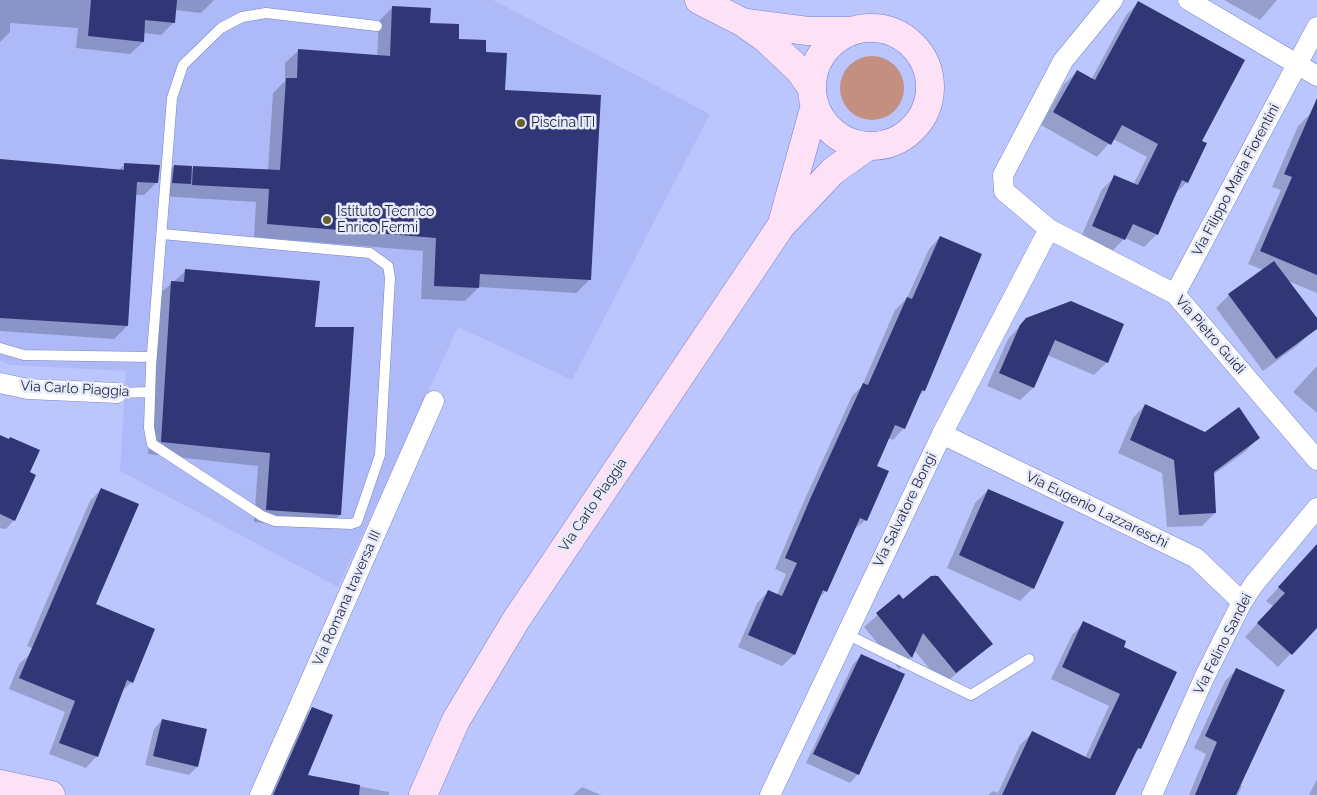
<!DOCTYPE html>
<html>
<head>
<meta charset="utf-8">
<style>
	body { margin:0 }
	canvas { display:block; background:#bbc6ff }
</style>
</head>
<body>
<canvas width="1317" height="795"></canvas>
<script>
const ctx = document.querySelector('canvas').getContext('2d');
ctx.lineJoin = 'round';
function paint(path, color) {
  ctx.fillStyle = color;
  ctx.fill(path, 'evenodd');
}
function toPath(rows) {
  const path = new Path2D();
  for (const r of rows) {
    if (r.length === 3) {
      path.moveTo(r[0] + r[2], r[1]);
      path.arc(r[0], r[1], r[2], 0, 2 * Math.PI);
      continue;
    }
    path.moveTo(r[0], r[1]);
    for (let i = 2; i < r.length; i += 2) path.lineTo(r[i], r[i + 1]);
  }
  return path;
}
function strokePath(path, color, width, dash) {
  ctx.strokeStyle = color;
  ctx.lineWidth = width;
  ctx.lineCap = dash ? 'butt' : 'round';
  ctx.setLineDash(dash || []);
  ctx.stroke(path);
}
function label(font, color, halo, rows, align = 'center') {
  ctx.font = font + ' Raleway,sans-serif';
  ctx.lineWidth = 5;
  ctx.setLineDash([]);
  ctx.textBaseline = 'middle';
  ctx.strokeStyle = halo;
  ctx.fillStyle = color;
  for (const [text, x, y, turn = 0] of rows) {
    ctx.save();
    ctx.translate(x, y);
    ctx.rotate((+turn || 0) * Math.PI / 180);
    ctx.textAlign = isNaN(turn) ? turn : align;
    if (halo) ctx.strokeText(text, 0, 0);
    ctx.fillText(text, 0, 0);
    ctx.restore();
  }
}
const built = toPath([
	[0,0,493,0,710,114,572,380,458,327,338,587,120,471,126,371,9,365,0,360]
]);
const green = toPath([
	[872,88,32]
]);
const shadow = toPath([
	[0,0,214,0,201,13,175,10,174,22,161,35,143,33,143,42,130,54,76,48,78,28,10,23,10,32,0,42],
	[1224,0,1277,0,1260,20],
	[1139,2,1200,141,1205,144,1187,182,1174,195,1157,234,1144,247,1125,238,1111,252,1080,239,1102,189,1115,177,1133,185,1147,157,1113,139,1097,157,1041,125,1064,84,1077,72,1091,80,1126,15],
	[393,7,484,53,590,279,576,293,479,287,465,301,421,299,423,251,254,237,256,202,160,196,161,179,174,166,191,170,194,167,268,170,273,93,285,81,285,63,299,50,377,57,379,21],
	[1311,113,1317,116,1317,293,1288,281,1311,332,1298,345,1263,371,1216,308,1229,295,1263,270,1248,264,1281,190,1272,187,1298,126],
	[0,161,118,171,125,164,157,182,144,195,135,195,127,326,114,339,0,331],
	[940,237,980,255,924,391,919,396,904,428,893,440,888,438,875,466,866,520,852,531,826,591,818,599,794,655,782,666,738,647,757,603,768,592,777,595,786,574,775,569,800,510,852,396,862,386,895,310,907,298,929,249],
	[186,271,314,328,340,515,327,527,254,522,258,466,148,454,158,295],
	[1027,319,1107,362,1094,375,1047,355,1033,388,1020,400,987,386,1008,339],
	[1317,366,1317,413,1293,392],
	[1145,405,1205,433,1258,438,1246,451,1213,475,1215,513,1202,526,1167,527,1162,473,1118,453,1133,418],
	[0,436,28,473,14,520,6,529,0,528],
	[101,489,95,605,132,682,121,692,97,756,86,768,49,754,65,712,9,689,19,664,31,653,47,655,27,646,90,501],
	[988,490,1033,588,1020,601,947,568,975,503],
	[1317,546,1317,626,1278,667,1245,637,1273,606,1266,601],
	[935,574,992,644,943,685,914,650,911,657,899,669,864,627,899,596,903,601],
	[1084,623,1122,647,1140,748,1132,756,1114,795,988,795,993,791,998,793,1020,745,1032,733,1085,758,1109,706,1051,679,1072,635],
	[862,655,858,774,850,783,806,763,853,664],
	[1237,669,1240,785,1242,786,1238,795,1189,795,1206,754,1194,748,1225,681],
	[312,708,306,776,389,792,389,795,265,795,299,721],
	[162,720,197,767,189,775,145,765,154,729],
	[1317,779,1317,795,1309,795],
	[582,787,601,795,573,795]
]);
const building = toPath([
	[91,0,177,0,175,23,145,20,144,42,88,36],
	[1138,1,1245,60,1202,141,1207,143,1188,183,1182,180,1158,235,1133,224,1125,240,1092,226,1114,175,1138,185,1158,144,1122,125,1111,145,1053,112,1077,70,1095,80],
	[392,6,431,8,430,23,459,24,459,39,486,40,486,52,507,53,505,90,601,95,591,280,480,274,479,288,434,286,436,238,267,224,269,189,192,185,193,166,280,170,286,78,297,78,298,49,390,56],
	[1317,98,1317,275,1260,251,1292,177,1284,174],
	[0,159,124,170,124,163,160,165,158,183,137,182,128,326,0,318],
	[174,165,192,166,191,184,172,183],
	[940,236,982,254,925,391,922,390,905,429,895,425,877,466,889,471,867,521,860,518,827,592,823,590,795,655,748,635,768,590,782,596,797,563,785,558,811,497,863,383,868,385,907,297,912,299],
	[1274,261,1317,318,1317,329,1276,359,1228,294],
	[185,269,320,281,315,327,354,327,341,515,266,510,270,453,161,442,171,281,184,282],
	[1071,301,1124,324,1108,363,1055,340,1034,388,999,373,1020,325,1026,318],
	[1145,404,1205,432,1239,407,1260,438,1214,472,1216,513,1179,515,1174,460,1130,440],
	[0,435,9,439,10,437,40,450,30,472,36,475,15,521,0,514],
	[101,488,139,504,96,604,155,629,133,683,127,680,98,757,59,743,75,701,19,678],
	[988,489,1064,522,1034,589,959,555],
	[1317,544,1317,628,1292,655,1257,623,1285,593,1278,587],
	[931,576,938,576,993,644,956,673,923,633,912,658,876,613,899,594,903,599],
	[1083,621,1126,641,1124,647,1177,672,1141,749,1138,748,1115,795,1002,795,1032,731,1090,759,1120,694,1062,667],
	[861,654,905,674,859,775,813,754],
	[1236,668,1285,690,1236,795,1195,795,1217,742,1205,736],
	[312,707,333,715,308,775,360,785,359,795,273,795],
	[162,719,207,729,198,767,153,756]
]);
const lane = toPath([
	[162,234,370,253,388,266,390,278,380,455,357,522,351,524,275,521,262,516,152,444,149,428,151,366,172,98,183,65,221,28,242,17,266,13,377,26],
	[0,348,24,355,151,357],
	[117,393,150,392],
	[846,634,971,695,1029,659]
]);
const street = toPath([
	[1113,0,1063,61,1003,175,1004,191,1049,229,1175,294,1317,460],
	[1188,0,1317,76],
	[1175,294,1317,27],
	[0,383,28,389,117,393],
	[942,434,1196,558,1242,602],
	[260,795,434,401],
	[770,795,942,434,1049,229],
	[1152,795,1204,678,1242,602,1254,584,1317,508]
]);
const secondary = toPath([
	[699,0,742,22,765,38,799,70,812,88],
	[746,23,808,31,852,31],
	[871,87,59],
	[783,220,815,105],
	[0,784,51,795],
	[423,795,456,720,516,620,781,226,833,171,868,146]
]);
const markers = [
	[521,123,5,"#6b5f2c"],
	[327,220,5,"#6b5f2c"]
];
const poiNames = [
	["Piscina ITI",531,123],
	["Istituto Tecnico",337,212],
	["Enrico Fermi",337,228]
];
const streetNames = [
	["Via Filippo Maria Fiorentini",1236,180,-62],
	["Via Pietro Guidi",1210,335,49],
	["Via Carlo Piaggia",75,389,3],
	["Via Carlo Piaggia",593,505,-56],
	["Via Salvatore Bongi",905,510,-64],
	["Via Eugenio Lazzareschi",1097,510,26],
	["Via Romana traversa III",347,598,-66],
	["Via Felino Sandei",1223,644,-63]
];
paint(built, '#aebaf8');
paint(green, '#c28f81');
paint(shadow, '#0003');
paint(building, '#313776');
strokePath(lane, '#7883c5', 11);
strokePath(street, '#7883c5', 21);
strokePath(secondary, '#7883c5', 29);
strokePath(lane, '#fff', 10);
strokePath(street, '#fff', 20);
strokePath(secondary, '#fde2f7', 28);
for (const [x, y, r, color] of markers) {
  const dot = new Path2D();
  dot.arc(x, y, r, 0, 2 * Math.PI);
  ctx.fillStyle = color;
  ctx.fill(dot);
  strokePath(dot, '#e7eaf9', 2);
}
label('14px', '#1f233d', '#e7eaf9', poiNames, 'left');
label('14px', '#1f233d', '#e7eaf9', streetNames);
</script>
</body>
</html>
